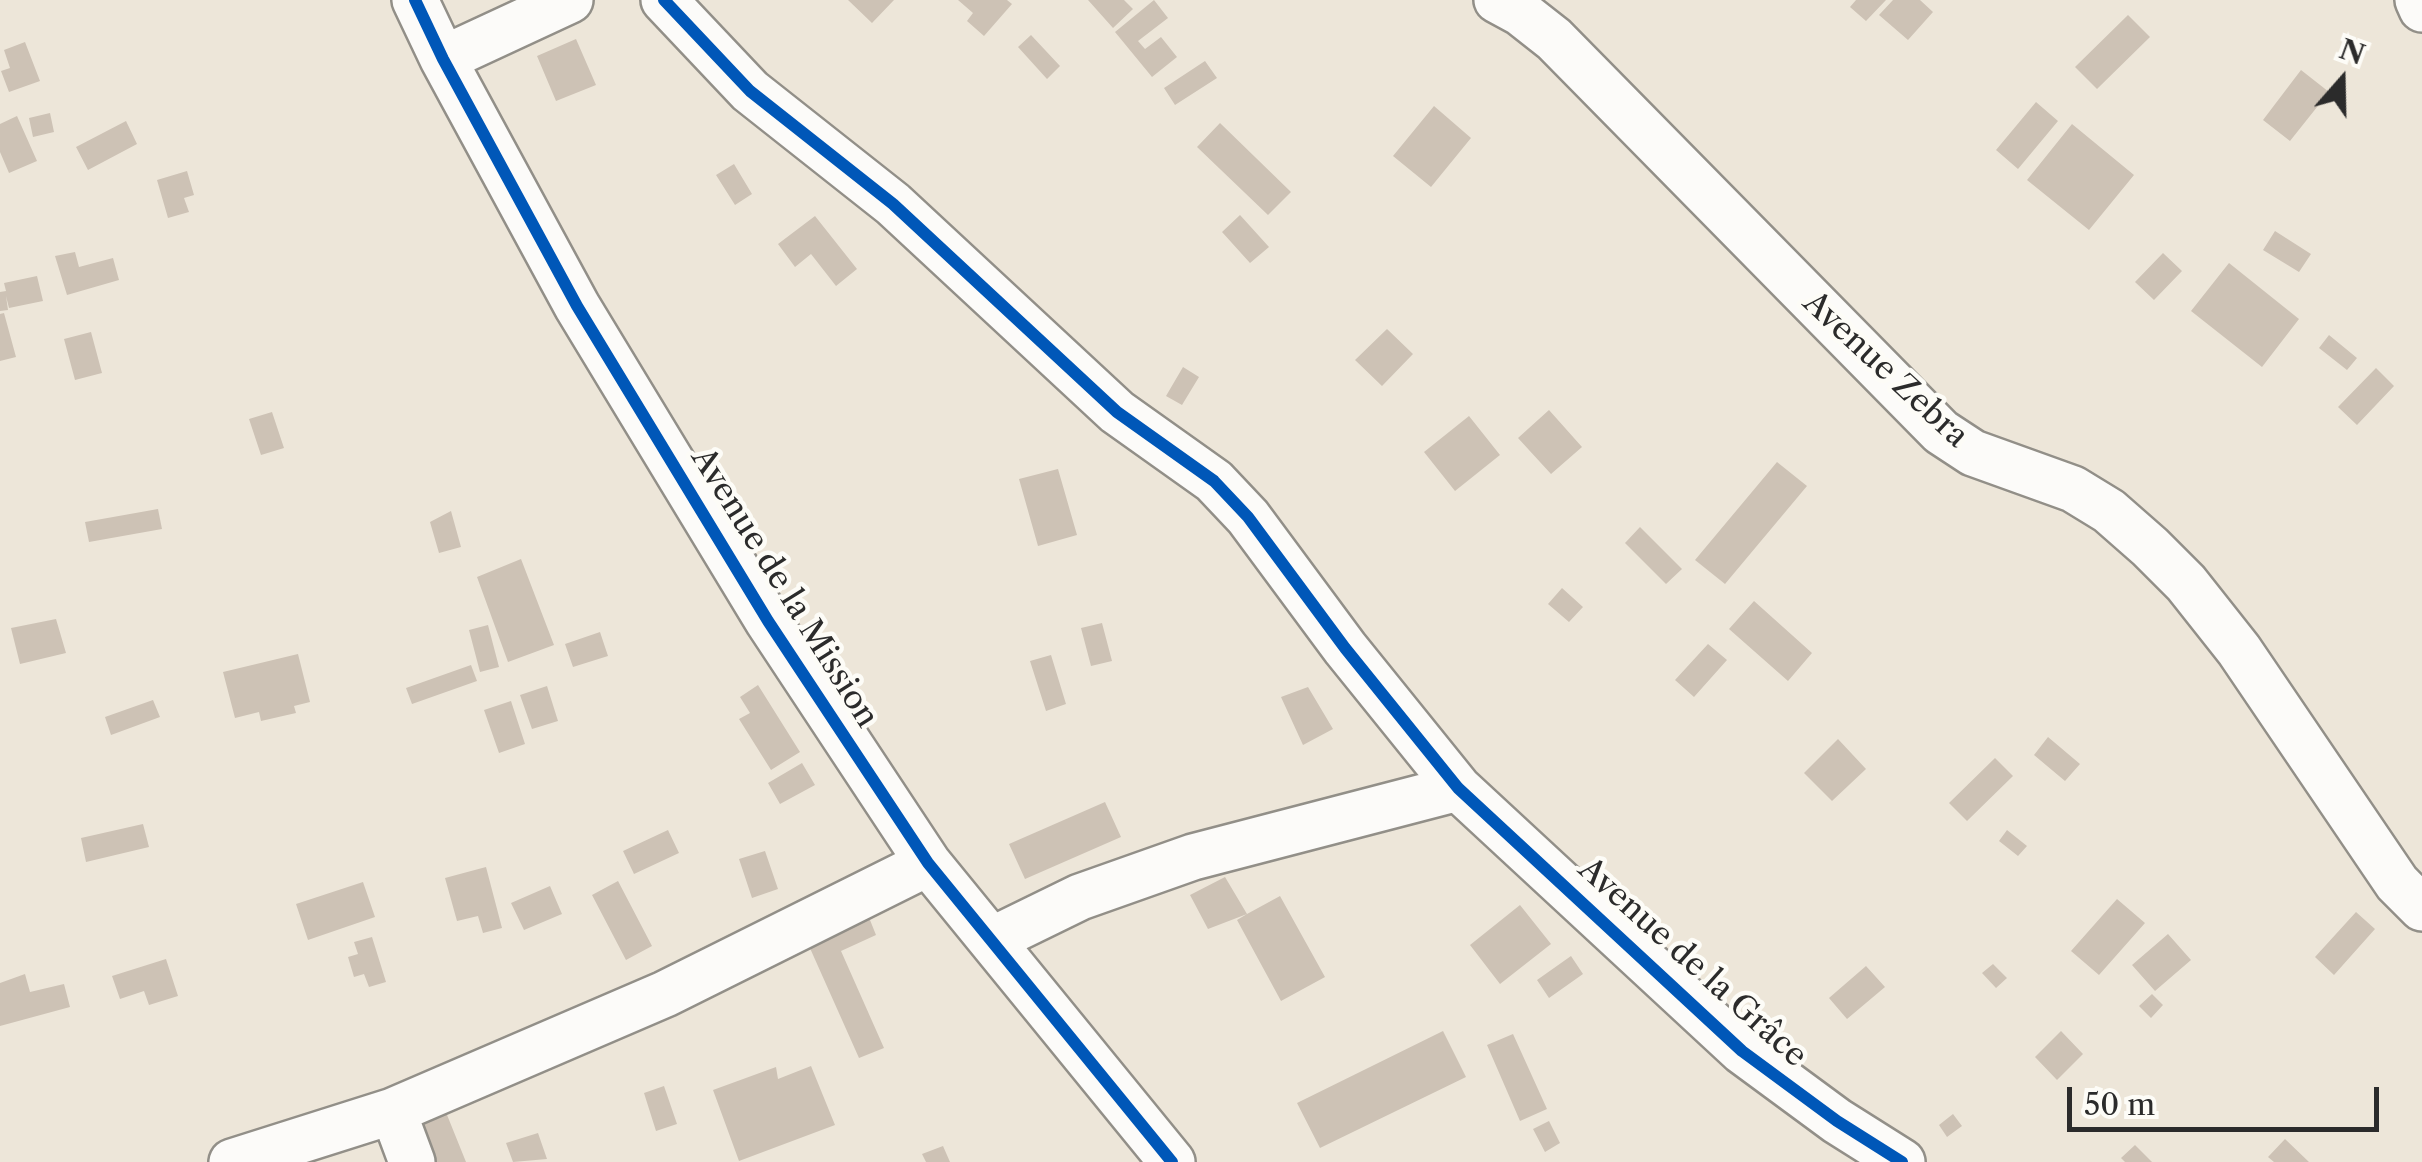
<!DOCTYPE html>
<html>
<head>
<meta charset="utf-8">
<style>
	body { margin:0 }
	#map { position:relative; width:2422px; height:1162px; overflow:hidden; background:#ede6d9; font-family:"Libre Caslon Text",serif }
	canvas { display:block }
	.north { position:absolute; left:2292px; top:30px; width:100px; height:100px; -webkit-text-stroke:8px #fdfcf7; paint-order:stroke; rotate:20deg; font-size:28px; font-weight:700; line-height:40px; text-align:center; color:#2b2b2b }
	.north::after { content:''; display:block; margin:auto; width:35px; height:45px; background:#2b2b2b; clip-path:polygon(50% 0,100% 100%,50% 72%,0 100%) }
	.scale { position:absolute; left:2067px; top:1087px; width:312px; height:45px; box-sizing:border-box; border:5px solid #2b2b2b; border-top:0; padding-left:12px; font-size:30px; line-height:35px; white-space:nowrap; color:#2b2b2b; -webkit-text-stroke:8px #fdfcf7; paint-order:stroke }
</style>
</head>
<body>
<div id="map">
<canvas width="2422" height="1162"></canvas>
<div class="north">N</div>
<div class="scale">50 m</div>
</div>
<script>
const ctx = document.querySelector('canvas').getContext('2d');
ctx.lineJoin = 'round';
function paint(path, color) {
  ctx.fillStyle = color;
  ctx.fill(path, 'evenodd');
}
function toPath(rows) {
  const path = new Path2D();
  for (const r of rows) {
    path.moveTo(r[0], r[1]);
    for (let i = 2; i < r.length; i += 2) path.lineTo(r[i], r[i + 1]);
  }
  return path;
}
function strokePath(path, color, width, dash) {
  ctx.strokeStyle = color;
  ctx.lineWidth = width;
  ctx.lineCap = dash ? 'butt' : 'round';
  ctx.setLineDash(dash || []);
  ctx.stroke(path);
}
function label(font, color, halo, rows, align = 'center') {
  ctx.font = font + ' "Libre Caslon Text",serif';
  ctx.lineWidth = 9;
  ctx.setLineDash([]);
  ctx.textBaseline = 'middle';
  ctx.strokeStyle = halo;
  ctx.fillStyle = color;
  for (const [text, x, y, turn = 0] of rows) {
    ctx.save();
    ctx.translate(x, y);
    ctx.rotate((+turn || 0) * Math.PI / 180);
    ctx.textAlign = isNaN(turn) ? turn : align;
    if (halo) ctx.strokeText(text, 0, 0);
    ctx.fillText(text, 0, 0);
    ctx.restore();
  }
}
const building = toPath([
	[848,0,894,0,872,23],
	[958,0,1007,0,1012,4,984,36,967,21,973,13],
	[1088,0,1124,0,1133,9,1113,28],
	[1154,0,1168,18,1138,41,1145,49,1161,37,1177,57,1152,77,1115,32],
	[1856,0,1886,0,1866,21,1850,7],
	[1893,0,1920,0,1933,12,1908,40,1879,15],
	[2128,15,2150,37,2097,89,2075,67],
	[1031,35,1060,66,1047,79,1018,47],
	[576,39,596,85,556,101,537,56],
	[25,42,40,81,9,92,1,71,10,68,4,50],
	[1205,61,1217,78,1175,105,1164,88],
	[2301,70,2329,92,2290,141,2263,120],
	[2036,102,2058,121,2018,169,1996,150],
	[1434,106,1471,138,1431,187,1393,156],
	[50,113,54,132,33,137,29,118],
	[17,116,37,161,9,173,0,152,0,124],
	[126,121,137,144,88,170,76,147],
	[1220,123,1291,192,1268,215,1197,147],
	[2072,124,2134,175,2089,230,2027,180],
	[734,164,752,194,735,205,716,175],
	[187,171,194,195,184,198,189,212,168,218,157,180],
	[1240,215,1269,247,1250,263,1222,232],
	[815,216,857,269,836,286,811,254,795,267,778,244],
	[2275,231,2311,254,2299,272,2263,250],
	[75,252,79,267,113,258,119,280,67,295,55,256],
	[2163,253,2182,271,2154,300,2135,282],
	[2229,263,2299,319,2262,367,2191,311],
	[37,276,43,301,9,308,6,296,8,310,0,311,0,292,6,291,4,283],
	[4,313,16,357,0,361,0,314],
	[1387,329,1413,354,1382,386,1355,360],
	[91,332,102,373,75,380,64,339],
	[2329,335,2357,358,2347,370,2319,348],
	[1183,367,1199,377,1182,405,1166,396],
	[2376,368,2394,386,2357,425,2338,407],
	[1549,410,1582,447,1551,474,1518,438],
	[272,412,284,448,261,455,249,419],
	[1469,416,1500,455,1455,491,1424,452],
	[1777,462,1807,486,1725,584,1695,560],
	[1058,469,1077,535,1038,546,1019,479],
	[158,509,162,529,89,542,85,522],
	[451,511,461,547,439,553,430,522],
	[1640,527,1682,569,1666,584,1625,543],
	[521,559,554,645,508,662,477,577],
	[1562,588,1583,607,1569,622,1548,604],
	[1754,601,1812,653,1788,681,1729,629],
	[56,619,66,653,20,664,11,628],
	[1102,623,1112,661,1091,666,1081,628],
	[488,625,499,667,480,672,469,630],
	[600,632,608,656,573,667,565,644],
	[1708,644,1727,660,1694,697,1675,680],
	[298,654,310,702,294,706,296,713,261,721,259,712,235,718,223,672],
	[1051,655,1066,704,1046,711,1030,661],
	[471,665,477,681,412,704,406,688],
	[758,685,800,752,771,770,739,719,750,713,740,697],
	[547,686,558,721,532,729,520,695],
	[1308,687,1333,729,1303,745,1281,697],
	[153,700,160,717,111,735,105,717],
	[511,701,525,744,499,753,484,710],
	[2048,737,2080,764,2065,781,2034,755],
	[1838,739,1866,769,1832,801,1804,773],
	[1995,758,2013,776,1967,821,1949,803],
	[802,763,815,785,780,804,768,783],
	[1105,802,1121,837,1025,879,1009,844],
	[143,824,149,847,86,862,81,838],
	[668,830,679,853,634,874,623,851],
	[2007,830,2027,846,2018,856,1999,841],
	[765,851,778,889,752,898,739,859],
	[486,867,502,928,483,933,478,916,457,921,445,878],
	[1225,877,1247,914,1280,896,1325,977,1281,1001,1237,920,1247,914,1208,929,1190,895],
	[618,881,652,946,626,960,592,895],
	[363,882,375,917,308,940,296,904],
	[550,886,562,914,524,930,511,903],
	[2117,899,2145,923,2099,975,2071,951],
	[1520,905,1551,944,1500,984,1470,945],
	[866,910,876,935,841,951,884,1048,859,1058,805,937],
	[2356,912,2375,929,2334,975,2315,957],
	[2168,934,2191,960,2155,991,2132,965],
	[372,937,386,982,369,987,364,974,354,977,348,957,358,954,354,942],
	[1571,956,1583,974,1549,998,1537,980],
	[166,959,178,996,149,1005,144,991,120,999,112,976],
	[1993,964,2007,978,1996,988,1982,973],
	[1866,966,1885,987,1847,1019,1829,998],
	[25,974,30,992,64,984,70,1007,0,1026,0,983],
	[2152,994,2163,1005,2151,1018,2139,1006],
	[1443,1031,1466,1077,1320,1148,1297,1103],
	[2061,1031,2083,1054,2057,1080,2035,1057],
	[1513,1034,1547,1109,1520,1121,1487,1045],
	[811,1066,835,1125,739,1161,713,1090,776,1067,778,1079],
	[664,1086,677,1124,656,1131,644,1093],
	[441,1100,466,1162,436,1162,416,1110],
	[1953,1114,1962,1126,1947,1137,1939,1125],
	[1549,1121,1560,1143,1545,1152,1533,1129],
	[538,1133,547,1159,513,1162,506,1143],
	[2285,1139,2309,1162,2274,1162,2268,1157],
	[2135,1145,2152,1162,2125,1162,2121,1158],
	[943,1146,950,1162,926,1162,922,1154]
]);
const minor = toPath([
	[415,0,443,59,577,306,768,621,928,863,1172,1162],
	[664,0,750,91,893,204,1117,412,1214,481,1248,517,1345,648,1458,788,1742,1051,1837,1121,1902,1162],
	[1497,0,1521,13,1554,39,1941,432,1973,453,2073,489,2109,511,2150,547,2186,583,2239,650,2397,883,2422,908],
	[2418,0,2422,9],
	[443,59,570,0],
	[992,940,1080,897,1193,857,1458,788],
	[393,1111,412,1162],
	[232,1162,393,1111,665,994,928,863]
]);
const cycleway = toPath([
	[415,0,443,59,577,306,768,621,928,863,1172,1162],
	[664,0,750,91,893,204,1117,412,1214,481,1248,517,1345,648,1458,788,1742,1051,1837,1121,1902,1162]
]);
const streetNames = [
	["Avenue Zebra",1885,370,43],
	["Avenue de la Mission",784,588,58],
	["Avenue de la Grâce",1692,963,42]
];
paint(building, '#cdc2b5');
strokePath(minor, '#928f88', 50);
strokePath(minor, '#fcfbf9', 45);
strokePath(cycleway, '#0057b8', 12);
label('32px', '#2b2b2b', '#fdfcf7', streetNames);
</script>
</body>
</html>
